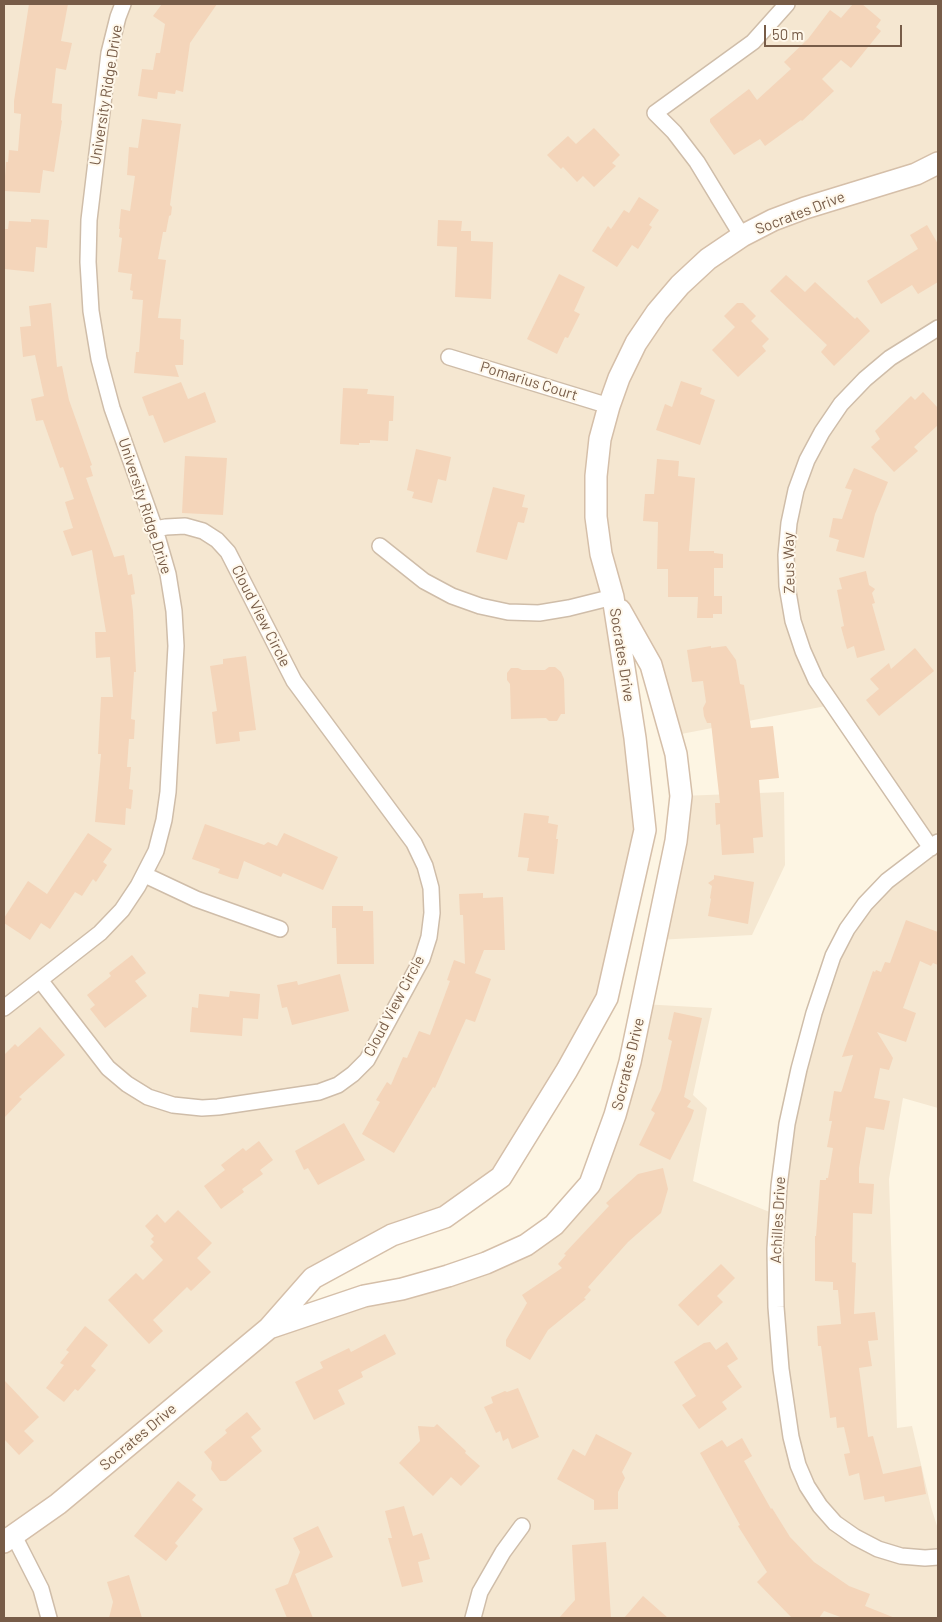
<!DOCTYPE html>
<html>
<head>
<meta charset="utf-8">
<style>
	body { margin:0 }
	#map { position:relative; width:942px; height:1622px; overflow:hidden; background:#fdf5e3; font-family:Barlow,sans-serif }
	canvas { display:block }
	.frame { position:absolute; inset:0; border:5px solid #775c48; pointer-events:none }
	.scale { position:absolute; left:764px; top:25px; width:138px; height:22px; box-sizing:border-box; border:2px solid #775c48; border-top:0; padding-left:6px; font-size:15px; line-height:18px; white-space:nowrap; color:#775c48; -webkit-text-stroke:4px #fff8eb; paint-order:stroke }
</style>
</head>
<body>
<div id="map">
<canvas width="942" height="1622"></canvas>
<div class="frame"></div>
<div class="scale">50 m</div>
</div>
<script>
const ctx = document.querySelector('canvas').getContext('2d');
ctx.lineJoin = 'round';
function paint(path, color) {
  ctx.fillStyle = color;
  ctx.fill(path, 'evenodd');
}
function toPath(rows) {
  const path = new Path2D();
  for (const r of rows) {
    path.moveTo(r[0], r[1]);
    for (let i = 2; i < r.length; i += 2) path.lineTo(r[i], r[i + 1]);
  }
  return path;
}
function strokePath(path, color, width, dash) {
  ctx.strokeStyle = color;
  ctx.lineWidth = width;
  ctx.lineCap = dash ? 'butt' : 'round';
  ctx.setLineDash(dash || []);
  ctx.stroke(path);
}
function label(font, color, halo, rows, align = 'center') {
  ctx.font = font + ' Barlow,sans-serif';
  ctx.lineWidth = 4;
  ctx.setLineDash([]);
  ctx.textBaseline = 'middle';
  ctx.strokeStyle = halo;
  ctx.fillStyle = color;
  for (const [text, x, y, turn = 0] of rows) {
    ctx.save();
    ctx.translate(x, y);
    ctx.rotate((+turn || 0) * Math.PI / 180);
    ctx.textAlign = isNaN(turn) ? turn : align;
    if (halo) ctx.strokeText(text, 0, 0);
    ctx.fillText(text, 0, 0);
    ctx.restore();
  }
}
const residential = toPath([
	[4,4,938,4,938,1108,903,1098,889,1179,897,1428,912,1426,931,1507,938,1529,938,1618,4,1618],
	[614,599,671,736,831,705,931,847,847,929,787,1124,777,1215,693,1181,707,1108,693,1095,712,1008,642,1004,590,1184,526,1245,270,1327,313,1278,501,1177,607,998,645,830],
	[784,792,785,865,752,935,656,940,681,796]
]);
const building = toPath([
	[29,4,68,4,61,41,72,43,66,70,56,68,52,103,62,104,61,120,62,121,54,172,43,170,40,193,4,191,6,162,8,162,9,150,18,151,21,114,14,113,14,101],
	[162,4,217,4,190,43,183,92,176,90,175,94,158,92,157,99,138,96,142,69,153,70,156,53,160,53,165,24,153,16],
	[853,4,862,4,881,20,876,27,881,31,851,68,841,60,822,79,834,91,802,121,801,120,765,146,760,139,734,155,710,122,710,119,749,89,757,100,791,69,784,62,808,39,830,10,841,18],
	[142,119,181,124,170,205,172,207,171,215,169,216,166,232,163,232,158,259,166,260,158,318,181,319,180,339,184,340,183,365,175,365,179,377,134,373,136,352,139,352,143,300,132,299,133,291,130,290,132,274,118,272,122,238,119,237,120,229,119,229,121,209,130,211,135,176,127,175,129,147,138,148],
	[594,128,620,155,612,163,616,166,594,187,583,176,577,182,563,167,561,169,547,155,568,136,576,144],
	[639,197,659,210,649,225,652,227,638,249,632,245,617,267,592,251,608,226,611,229,624,210,629,213],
	[31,219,49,220,47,248,36,247,34,272,4,269,4,229,8,229,9,221,31,222],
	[438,220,462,221,461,231,471,231,471,241,493,242,491,299,455,297,457,247,437,246],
	[927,225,938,244,938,282,918,294,912,285,881,304,867,281,918,249,910,235],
	[559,274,585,287,574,311,580,314,568,338,565,337,557,354,527,339],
	[786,275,805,292,815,282,855,319,857,317,870,331,834,366,821,352,827,345,770,291],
	[51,303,57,367,62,366,69,400,92,465,90,466,93,476,86,478,114,557,124,555,128,575,132,574,135,594,131,595,133,611,136,672,134,672,131,719,135,720,134,739,129,739,127,767,131,767,129,789,133,790,131,809,126,808,125,825,95,822,101,754,98,754,101,697,113,697,110,657,96,658,95,632,106,632,92,550,72,556,63,531,73,528,65,502,74,499,63,467,60,468,43,420,36,421,31,399,44,396,35,355,23,357,20,327,31,326,29,306],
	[737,303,743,303,756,316,751,321,769,339,762,346,766,351,738,377,712,350,735,327,724,316],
	[681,381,702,388,700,394,715,400,700,445,656,430,665,404,672,407],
	[181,382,188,399,205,392,216,422,164,443,153,415,149,416,142,397],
	[343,388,368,389,367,394,394,396,393,421,389,421,388,441,370,440,370,443,359,443,359,445,340,444],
	[923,392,938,408,938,425,914,447,918,451,894,472,871,447,880,439,875,431,911,396,915,400],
	[416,449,451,457,446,481,438,479,432,503,412,498,414,492,407,490],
	[185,456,227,458,223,515,182,513],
	[657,459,679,461,678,476,695,478,689,551,714,551,714,553,723,554,723,568,714,568,714,596,722,596,722,614,713,614,713,618,697,618,698,597,668,597,668,569,657,569,658,522,643,521,645,494,654,494],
	[854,468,888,482,875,514,864,558,836,551,839,540,829,537,833,518,842,519,852,490,845,488],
	[493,487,525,495,522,507,528,508,524,523,518,522,507,560,476,552],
	[866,571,869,585,875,589,872,593,875,603,872,604,885,650,857,658,854,646,847,649,841,627,844,626,837,590,842,589,839,578],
	[711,646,711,648,726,646,736,660,740,684,744,685,751,728,773,726,779,778,759,780,763,837,753,838,754,853,722,855,720,824,716,825,715,803,720,803,711,723,707,723,704,716,703,708,706,702,703,681,692,682,687,650],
	[915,648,934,671,879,716,866,700,879,689,870,679,889,663,891,669],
	[246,656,256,730,239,732,240,741,216,744,212,712,217,711,210,666,223,664,223,659],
	[549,667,555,667,561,672,564,679,565,714,561,714,557,721,549,721,546,718,511,719,510,684,507,680,507,673,511,668,518,668,522,670,545,670],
	[524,813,549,816,548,823,558,825,556,839,558,839,554,874,527,871,529,858,518,857],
	[205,824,264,845,268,842,277,846,284,833,338,857,323,890,283,873,281,877,244,861,238,879,232,878,218,873,220,869,192,859],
	[88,833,112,849,103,862,107,865,96,882,93,879,82,896,75,892,50,929,41,923,30,940,4,923,4,918,28,881,47,894],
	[714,875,754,882,748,924,708,916,711,899,710,898,712,886,708,883,714,879],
	[483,893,483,898,503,897,505,950,484,950,475,973,491,979,475,1022,466,1019,435,1088,433,1087,394,1153,362,1134,380,1102,376,1100,387,1082,391,1085,403,1057,407,1058,419,1031,430,1035,450,981,447,980,454,960,465,964,463,915,460,915,459,894],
	[332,906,363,906,363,911,373,911,374,964,337,964,336,928,332,928],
	[906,920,938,932,938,965,933,963,931,966,920,961,903,1008,916,1013,906,1042,877,1032,893,1058,889,1070,880,1068,874,1098,890,1101,884,1130,866,1127,859,1168,859,1183,874,1184,872,1214,853,1213,852,1262,856,1263,854,1314,875,1312,878,1340,868,1341,872,1366,859,1368,868,1437,873,1436,883,1474,921,1466,926,1494,885,1502,884,1496,864,1500,859,1473,849,1476,844,1454,850,1453,844,1427,837,1428,836,1417,830,1418,821,1346,818,1346,817,1326,841,1324,838,1290,833,1290,833,1282,815,1281,815,1236,816,1236,820,1180,826,1180,826,1178,828,1178,833,1148,827,1147,832,1121,829,1121,834,1091,841,1092,842,1090,853,1055,842,1057,873,971,875,972,876,970,881,972,885,962,890,963],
	[132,955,146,973,135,981,147,996,105,1028,90,1009,95,1005,87,995,111,976,109,973],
	[340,974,349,1011,292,1025,287,1007,282,1008,277,985,297,981,298,985],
	[230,991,260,994,258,1019,243,1018,242,1036,190,1032,192,1007,198,1008,199,994,229,997],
	[674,1012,702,1018,684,1097,691,1101,687,1107,694,1110,691,1119,670,1160,639,1145,655,1113,651,1110,661,1090,672,1041,668,1039],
	[40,1027,65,1055,19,1097,22,1099,4,1118,4,1055,15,1044,18,1047],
	[344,1123,365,1160,318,1185,308,1168,304,1170,295,1151],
	[259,1141,273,1160,260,1170,263,1174,242,1189,244,1192,221,1209,204,1186,225,1170,221,1165,243,1148,246,1151],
	[663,1168,668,1189,661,1213,628,1242,588,1287,591,1290,584,1298,586,1299,548,1330,530,1360,506,1346,506,1340,527,1303,522,1295,562,1268,558,1264,566,1255,564,1254,609,1206,606,1203,638,1174],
	[178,1210,212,1243,197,1258,211,1272,191,1291,187,1287,153,1320,163,1331,149,1344,108,1300,136,1273,143,1280,163,1260,150,1246,154,1242,151,1239,154,1236,145,1226,157,1214,165,1223],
	[721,1264,735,1278,717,1296,723,1302,698,1326,678,1305],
	[85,1326,108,1345,91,1366,96,1370,78,1391,75,1389,64,1402,46,1388,64,1365,60,1363,69,1352,66,1350],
	[385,1334,396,1354,361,1372,363,1377,338,1390,345,1404,314,1420,295,1382,323,1368,320,1362,349,1348,351,1352],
	[710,1342,716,1350,727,1342,738,1359,727,1366,742,1387,722,1402,727,1409,699,1429,682,1405,696,1396,674,1362,704,1343],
	[4,1380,39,1417,24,1431,34,1441,19,1455,4,1439],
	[518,1388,539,1437,512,1449,508,1438,503,1441,500,1431,496,1433,484,1407,493,1403,491,1397,505,1391,507,1392],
	[247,1412,261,1429,251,1437,262,1451,226,1481,220,1481,211,1469,212,1462,204,1452,227,1433,225,1430],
	[437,1424,466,1451,465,1453,480,1466,461,1486,451,1477,433,1496,399,1463,420,1441,418,1426,434,1427],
	[596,1434,632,1453,622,1472,625,1478,618,1492,618,1509,594,1510,594,1500,557,1479,573,1449,585,1456],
	[742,1438,752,1456,744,1461,771,1509,772,1508,790,1537,814,1562,849,1586,870,1594,865,1606,895,1618,843,1618,824,1611,819,1618,792,1618,757,1582,767,1572,738,1526,740,1525,700,1453,722,1440,727,1447],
	[178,1481,196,1495,192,1500,203,1509,175,1543,178,1546,166,1561,134,1536],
	[404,1506,413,1536,422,1533,430,1559,418,1562,423,1582,402,1587,388,1538,392,1538,385,1511],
	[318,1526,333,1557,295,1574,313,1618,287,1618,275,1589,288,1584,300,1552,293,1538],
	[606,1542,611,1618,559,1618,575,1600,572,1545],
	[129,1575,142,1618,109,1618,113,1602,107,1582],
	[643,1596,668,1618,624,1618]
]);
const street = toPath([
	[742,236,697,162,674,132,655,113,753,42,787,4],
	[449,357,609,406],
	[380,546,424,581,452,596,480,606,508,612,539,613,569,608,613,597],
	[938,842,887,881,865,904,847,929,833,956,814,1013,799,1069,787,1124,779,1186,775,1249,776,1307,781,1369,791,1437,798,1465,807,1486,820,1506,835,1523,855,1537,878,1549,901,1556,925,1558,938,1557],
	[931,848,816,680,803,651,793,621,787,586,786,555,789,523,796,490,807,460,822,432,841,404,865,379,890,358,938,328],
	[145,875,196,899,280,929],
	[40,980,108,1068,127,1084,148,1097,173,1105,202,1108,218,1107,319,1092,338,1085,353,1074,367,1060,422,959,429,937,432,913,431,888,425,866,414,843,294,681,228,552,217,540,203,531,185,526,166,527,155,529],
	[4,1008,100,933,122,910,138,886,156,851,164,820,168,792,176,646,174,611,168,574,155,529,112,408,99,359,91,311,88,262,89,220,109,53,118,17,123,4],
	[14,1536,41,1589,49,1618],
	[473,1618,480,1592,503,1552,522,1526]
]);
const secondary = toPath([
	[269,1328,364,1296,402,1289,448,1276,486,1263,526,1245,554,1225,590,1184,615,1115,630,1062,676,841,681,796,676,754,651,665,620,610],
	[4,1542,58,1504,269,1328,313,1278,392,1235,445,1217,501,1177,567,1070,607,998,645,830,635,738,613,597,601,554,596,517,596,476,600,439,609,406,619,378,636,343,657,312,680,285,708,259,742,236,773,220,805,208,916,174,938,163]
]);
const streetNames = [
	["University Ridge Drive",106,95,-81],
	["Socrates Drive",800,213,-21],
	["Pomarius Court",529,381,17],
	["University Ridge Drive",145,506,72],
	["Zeus Way",789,563,-91],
	["Cloud View Circle",261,616,63],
	["Socrates Drive",622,655,81],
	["Cloud View Circle",394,1006,-62],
	["Socrates Drive",628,1064,-76],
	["Achilles Drive",778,1220,-87],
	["Socrates Drive",138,1437,-40]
];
paint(residential, '#f5e7d1');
paint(building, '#f4d5ba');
strokePath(street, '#cfbda9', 18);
strokePath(secondary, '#d5bfa9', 24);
strokePath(street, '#fff', 15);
strokePath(secondary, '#fff', 21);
label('15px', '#775c48', '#fff8eb', streetNames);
</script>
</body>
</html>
